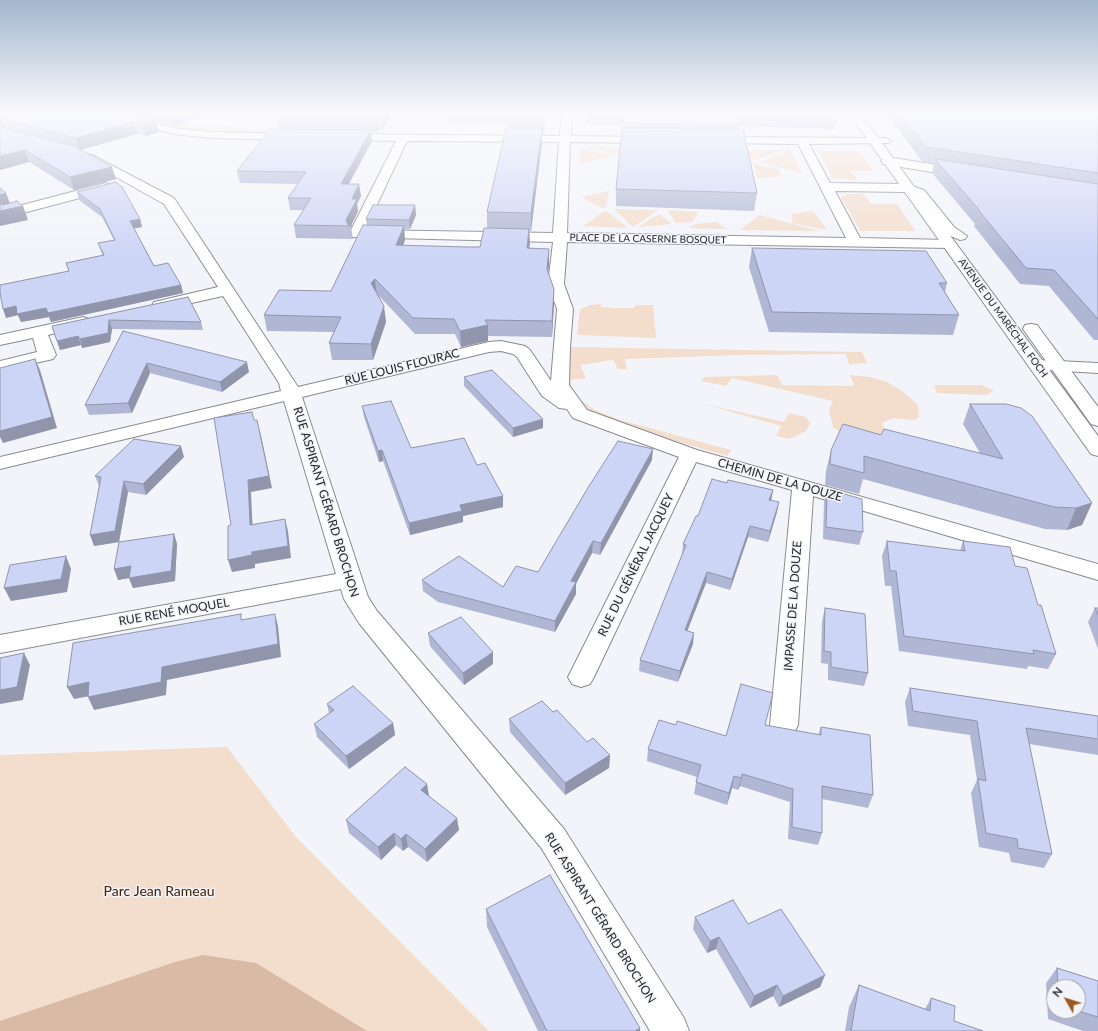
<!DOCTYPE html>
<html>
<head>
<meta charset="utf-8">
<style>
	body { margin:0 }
	#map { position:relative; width:1098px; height:1031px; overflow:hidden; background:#f3f4fa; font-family:Lato,sans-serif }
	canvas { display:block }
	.north { position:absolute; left:1046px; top:979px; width:40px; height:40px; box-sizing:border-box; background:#f3f4fa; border:1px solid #a1a2a6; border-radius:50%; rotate:309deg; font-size:11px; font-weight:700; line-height:16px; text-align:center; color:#262729 }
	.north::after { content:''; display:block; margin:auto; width:14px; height:18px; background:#9a5924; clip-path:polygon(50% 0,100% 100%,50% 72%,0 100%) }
</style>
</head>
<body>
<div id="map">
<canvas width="1098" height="1031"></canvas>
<div class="north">N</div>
</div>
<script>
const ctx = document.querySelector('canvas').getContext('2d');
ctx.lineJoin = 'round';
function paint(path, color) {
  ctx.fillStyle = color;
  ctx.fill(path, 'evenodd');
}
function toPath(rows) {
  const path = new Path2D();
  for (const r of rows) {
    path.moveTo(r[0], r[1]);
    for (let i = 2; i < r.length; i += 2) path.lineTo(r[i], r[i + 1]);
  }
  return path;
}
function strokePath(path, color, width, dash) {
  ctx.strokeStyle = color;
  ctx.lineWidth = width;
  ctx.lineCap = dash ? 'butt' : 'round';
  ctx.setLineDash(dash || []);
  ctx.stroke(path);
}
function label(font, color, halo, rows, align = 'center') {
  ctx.font = font + ' Lato,sans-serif';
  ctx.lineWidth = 3;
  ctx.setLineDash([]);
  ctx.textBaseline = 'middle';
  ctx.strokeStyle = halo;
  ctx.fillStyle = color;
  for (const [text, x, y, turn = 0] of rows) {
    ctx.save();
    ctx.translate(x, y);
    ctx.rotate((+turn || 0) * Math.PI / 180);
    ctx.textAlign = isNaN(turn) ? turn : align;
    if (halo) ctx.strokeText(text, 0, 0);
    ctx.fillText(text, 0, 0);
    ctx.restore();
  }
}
const green = toPath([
	[184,121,182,124,237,125,235,128,261,129,265,125,269,125,266,129,321,129,330,133,215,132,185,129,160,123],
	[585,147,640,148,618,155],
	[580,148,612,156,612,157,580,163],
	[744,150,784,150,753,160],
	[790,150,802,173,762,163,761,162],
	[818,151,859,151,874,171,851,171,857,180,832,178],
	[754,164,780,169,781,176,757,179],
	[609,191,606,207,602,208,581,197],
	[848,194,864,194,871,204,897,204,915,231,860,231,841,197],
	[614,209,658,210,633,227],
	[667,210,699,212,692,222,676,223],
	[813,211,827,230,792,223,792,214],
	[603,212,608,212,628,228,583,226],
	[659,214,672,224,638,227],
	[760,215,819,231,740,230],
	[717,222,727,229,688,228,696,224],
	[601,304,601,307,617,308,634,308,636,305,653,305,656,338,577,335,580,309,590,305],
	[569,347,862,352,867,363,849,364,846,354,739,355,625,359,627,369,618,369,613,360,580,365,586,378,570,380,573,390,581,400,595,410,620,420,731,450,727,456,614,423,590,412,575,400,566,388],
	[777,375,782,385,854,386,850,375,870,377,887,382,902,391,918,405,919,418,912,420,893,418,882,423,887,434,844,436,833,427,829,410,833,401,732,378,726,386,701,381,704,377],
	[934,385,981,385,994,390,987,395,937,393],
	[704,404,784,422,789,413,806,417,810,423,806,431,790,439,776,436,781,426],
	[227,747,296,837,489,1031,0,1031,0,755]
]);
const water = toPath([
	[203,955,256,963,367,1031,0,1031,0,1021,175,962]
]);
const street = toPath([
	[121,112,132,112,148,121,174,128,210,132,294,134,300,137,294,140,210,138,174,134,140,125,125,118,121,112],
	[561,112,571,112,571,136,652,137,658,140,652,143,570,142,567,233,846,238,798,144,716,143,710,140,716,137,885,138,891,141,889,143,809,144,830,183,906,184,924,190,954,227,967,236,965,239,960,240,944,233,914,196,904,192,835,191,860,238,949,240,954,241,956,244,954,247,949,248,567,242,564,284,573,309,570,348,569,385,587,410,697,450,1098,564,1098,580,813,496,798,725,794,733,784,736,774,733,770,725,792,490,696,462,594,677,590,684,581,687,572,684,568,677,679,457,573,418,567,409,559,408,542,396,517,357,513,354,501,351,489,352,302,397,368,597,377,611,564,829,684,1018,689,1031,650,1031,542,849,359,623,344,599,341,589,0,653,0,635,336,574,284,401,0,469,0,457,281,391,279,383,223,296,160,310,154,308,152,305,154,302,218,287,164,204,84,159,82,157,84,155,92,155,174,198,298,387,489,342,501,341,525,346,530,350,551,381,557,309,548,284,553,242,351,237,349,234,396,141,341,140,335,137,341,134,560,136,561,112],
	[407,141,559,142,553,233,365,230,407,141],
	[887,157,962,169,968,173,962,177,883,164,881,161,883,158,887,157],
	[106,183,112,187,110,190,8,217,3,216,1,213,3,210,106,183],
	[83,317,89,319,91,322,89,325,48,335,56,355,53,359,0,371,0,361,37,352,33,338,0,345,0,335,83,317],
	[1037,360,1098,363,1098,373,1031,369,1028,365,1031,361,1037,360]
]);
const secondary = toPath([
	[848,112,859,112,1098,436,1098,456,1091,454,848,112],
	[1031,324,1037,325,1098,407,1098,426,1091,424,1023,329,1025,325,1031,324]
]);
const wall = toPath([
	[0,112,137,115,143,117,136,112,212,112,173,126,156,122,159,132,146,136,137,134,80,150,116,179,74,190,29,162,0,170],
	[277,112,393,112,382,130,378,130,377,132,371,132,372,141,349,184,361,196,357,204,358,211,351,226,353,239,296,238,294,225,303,210,290,210,288,198,298,184,240,183,237,171,279,129,276,114],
	[448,112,546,112,544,134,542,134,542,143,531,231,529,231,530,243,529,248,549,264,548,273,554,289,554,304,552,337,488,336,488,341,461,347,455,334,415,334,379,296,386,322,373,360,332,360,329,343,334,332,267,331,264,315,331,291,367,225,366,219,415,205,416,215,410,229,404,229,405,240,403,246,480,247,487,228,487,212,508,128,508,124,448,124],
	[586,112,834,112,837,117,835,129,740,126,740,129,757,193,754,211,616,206,616,189,623,125,586,125],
	[885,112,1098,112,1098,340,1094,340,1049,286,1020,284,974,226,975,224,932,173,934,163,922,161],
	[77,192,140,219,142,227,134,228,154,266,181,285,183,293,51,322,49,317,21,322,18,315,6,318,69,271,66,263,103,256,98,243,114,240,102,217,79,200],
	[752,248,947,283,945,292,959,315,953,335,769,332,749,267],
	[188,297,201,322,203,330,112,329,110,342,82,348,81,345,60,350,52,326],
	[123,331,249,372,222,392,150,373,132,413,89,415,85,405],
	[464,377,543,428,513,437,464,386],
	[970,404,1092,503,1082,525,1067,530,1045,529,863,479,859,494,825,485,826,471,831,450,881,435,980,453,963,424],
	[362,406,411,448,477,465,503,496,503,507,463,516,463,522,410,535,383,461,379,462,364,417],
	[184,457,146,495,128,492,119,542,174,534,177,544,175,581,133,588,129,578,118,580,119,542,94,546,99,486,95,476],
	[652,460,600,555,592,553,576,584,576,594,555,632,438,602,423,591,422,580,503,587,538,572],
	[727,483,773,490,771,500,777,512,768,542,748,537,730,590,706,583,687,631,693,644,678,682,639,671,640,660,682,555,683,544,698,516],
	[827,489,863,532,859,545,823,539,824,501],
	[887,541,960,551,963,541,1015,566,1038,605,1056,654,1048,669,1028,666,1027,669,899,651,891,586,885,586,882,556],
	[825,608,868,673,864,686,828,680,828,664,821,663,822,621],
	[1095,608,1098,608,1098,649,1088,622],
	[428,633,493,664,464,685,430,646],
	[910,688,1098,716,1098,755,1029,744,1052,854,1044,868,1011,862,1009,853,979,847,971,793,977,780,970,735,908,726,905,702],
	[327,704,393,723,395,735,349,769,317,737,314,724,329,713],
	[553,712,587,742,610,755,609,768,565,795,510,732,509,719],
	[676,725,726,736,765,725,818,735,821,727,873,795,868,808,822,799,822,833,818,845,788,839,790,802,740,786,738,790,732,788,727,805,694,794,697,777,647,761,648,749],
	[427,784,429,796,459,830,427,862,408,847,403,851,396,845,381,860,349,833,346,820],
	[486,909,640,1031,538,1031,487,927],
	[695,917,748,924,825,975,820,987,779,1007,773,996,750,1008,716,949,707,953,693,929],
	[1057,968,1098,981,1098,1031,1083,1031,1048,1019,1046,983],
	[1054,987,1078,987,1078,1011,1054,1011],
	[859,985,925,1009,931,998,954,1021,983,1031,845,1031,849,1007]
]);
const shadedWall = toPath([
	[178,112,212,112,173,126,171,115],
	[380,112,393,112,382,130,380,113],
	[544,112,546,112,544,134],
	[376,113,378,130,377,132,375,115],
	[3,119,7,131,0,134,0,120],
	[156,120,159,132,146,136,143,124],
	[134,122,137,134,80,150,76,138],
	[542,128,542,143,531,231,531,213],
	[371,130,372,141,342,196,341,184],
	[25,150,29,162,0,170,0,156],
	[112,167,116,179,74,190,70,177],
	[359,184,361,196,357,204,358,211,351,226,347,226,346,220,352,199],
	[6,193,11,206,23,206,28,220,0,226,0,195],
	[415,205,416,215,410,229,409,220],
	[140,219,142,227,132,229,130,221],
	[404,226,405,240,397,260,396,245],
	[529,229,530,243,527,262,527,248],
	[549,249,549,264,547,285,547,269],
	[375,279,377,295,371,283],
	[181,285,183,293,51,322,49,317,21,322,18,315,6,318,3,309,16,306,46,308],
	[554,289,554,304,552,337,552,321],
	[384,306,386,322,373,360,371,344],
	[109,320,112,329,110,342,82,348,80,339],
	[488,325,488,341,461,347,460,331],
	[78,336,81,345,60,350,57,341],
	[35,359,40,370,57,428,3,443,0,437,0,431],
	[247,362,249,372,222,392,220,382],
	[147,363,150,373,132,413,128,403],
	[543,419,543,428,513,437,513,428],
	[260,431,272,488,251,492,253,537,250,525,248,480],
	[181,446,184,457,146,495,143,484],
	[653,449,652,460,600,555,601,543],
	[382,450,383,461,379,462,378,451],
	[124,481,128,492,119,542,94,546,90,535],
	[773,490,771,501,769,500],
	[503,496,503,507,463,516,463,522,410,535,409,523,460,505],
	[779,502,777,512,768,542,770,531],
	[1092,503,1082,525,1067,530,1076,508],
	[285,519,288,531,291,558,255,564,255,568,232,572,228,560,252,552],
	[750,526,748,537,730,590,732,579],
	[174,534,177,544,175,581,133,588,129,578,118,580,114,569],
	[593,541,592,553,576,584,576,594,555,632,555,621,571,581],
	[66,556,71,569,67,592,11,601,4,588],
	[707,572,706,583,683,642,685,630],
	[275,614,278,626,281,657,167,680,166,695,94,710,88,697,162,667],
	[694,633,693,644,678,682,680,671],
	[493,652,493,664,464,685,463,673],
	[24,653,30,665,23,700,0,704,0,690],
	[89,682,95,695,74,699,67,687],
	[393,723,395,735,349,769,346,756],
	[610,755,609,768,565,795,565,783],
	[742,774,740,786,738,790],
	[734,776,732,788,727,805,729,793],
	[427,784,429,797,421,790],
	[457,818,459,830,427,862,425,849],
	[394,833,396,845,381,860,378,847],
	[406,834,408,847,403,851,401,839],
	[719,937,716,949,707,953,710,941],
	[825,975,820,987,779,1007,783,996],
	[777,985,773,996,750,1008,754,996],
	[640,1028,640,1031,635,1031]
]);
const building = toPath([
	[0,112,131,112,137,115,156,120,143,124,134,122,76,138,3,119,0,120,0,112],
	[161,112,178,112,171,115,161,112],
	[277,112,380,112,376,113,375,115,276,114,277,112],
	[509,112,544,112,544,118,508,117,509,112],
	[586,112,834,112,837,117,738,114,741,124,623,123,624,113,586,112],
	[898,112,1098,112,1098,173,926,147,898,112],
	[0,127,74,146,112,167,70,177,25,150,0,156,0,127],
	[506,128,542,128,531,213,487,212,506,128],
	[622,128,743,129,757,193,616,189,622,128],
	[270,129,371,130,341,184,359,184,352,199,357,199,346,220,348,225,352,226,294,225,311,198,288,198,306,172,237,171,270,129],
	[935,159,1098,184,1098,319,1054,270,1026,268,979,211,980,211,935,159],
	[116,182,122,187,140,219,130,221,154,266,168,263,181,285,48,313,46,308,17,314,16,306,3,309,0,293,0,285,69,271,66,263,104,255,98,243,115,240,100,209,77,192,116,182],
	[0,188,6,193,0,195,0,188],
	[17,201,23,206,0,211,0,204,3,205,17,201],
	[373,205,415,205,409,220,366,219,373,205],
	[363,225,404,226,396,245,466,247,480,247,484,228,529,229,527,248,549,249,547,269,554,289,552,321,485,320,488,325,460,331,454,319,413,318,375,279,371,283,384,306,371,344,329,343,341,317,264,315,279,290,331,291,363,225],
	[752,248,926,251,947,283,939,283,959,315,772,312,752,248],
	[188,297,201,322,109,320,108,333,80,339,78,336,57,341,52,326,188,297],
	[123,331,247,362,220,382,147,363,128,403,85,405,123,331],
	[35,359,52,417,0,431,0,368,35,359],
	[492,370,543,419,513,428,464,377,492,370],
	[391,401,411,448,464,438,477,465,485,463,503,496,460,505,462,511,409,523,382,450,378,451,362,406,391,401],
	[970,404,1006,404,1021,408,1032,416,1092,503,1076,508,1054,507,864,456,864,473,830,464,831,450,843,424,881,435,884,429,1003,459,970,404],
	[252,412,254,420,257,420,269,476,248,480,250,525,285,519,288,546,252,552,252,555,228,560,228,526,231,525,214,418,252,412],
	[134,439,181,446,143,484,124,481,115,531,90,535,101,477,95,476,134,439],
	[618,441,653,449,601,543,593,541,571,581,576,582,555,621,436,590,422,580,459,556,503,587,516,566,538,572,589,486,618,441],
	[712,479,727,483,728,480,773,490,769,500,779,502,770,531,750,526,732,579,707,572,685,630,694,633,680,671,640,660,686,545,683,544,696,516,698,516,712,479],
	[827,489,862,499,863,532,826,527,827,489],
	[174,534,171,571,129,578,131,566,114,569,119,542,174,534],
	[887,541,965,551,963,541,1010,547,1015,566,1027,568,1038,605,1041,605,1056,654,1033,650,1034,654,904,636,896,571,890,571,887,541],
	[66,556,61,579,4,588,10,565,66,556],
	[825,608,865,614,868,673,831,667,831,652,824,651,825,608],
	[1095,608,1098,608,1098,615,1095,608],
	[241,614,241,620,275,614,278,644,162,667,161,682,88,697,89,682,67,687,73,643,241,614],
	[461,617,493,652,463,673,428,633,461,617],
	[24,653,17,687,0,690,0,658,24,653],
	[741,684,773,693,765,725,821,735,821,727,870,735,873,795,822,786,822,833,792,827,793,789,742,774,741,778,734,776,729,793,696,782,701,765,648,749,659,720,676,725,677,721,726,736,741,684],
	[353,686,393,723,346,756,314,724,334,710,327,704,353,686],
	[910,688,1098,716,1098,739,1026,728,1052,854,1018,848,1017,839,986,833,978,779,986,781,977,721,913,711,910,688],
	[542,701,553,712,557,710,587,742,593,738,610,755,565,783,509,719,542,701],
	[405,767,427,784,421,790,457,818,425,849,406,834,401,839,394,833,378,847,346,820,405,767],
	[550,875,640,1028,635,1031,547,1031,486,909,550,875],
	[733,900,748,924,781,909,825,975,783,996,777,985,754,996,719,937,710,941,695,917,733,900],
	[1057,968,1098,981,1098,1017,1078,1011,1078,987,1058,987,1057,968],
	[859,985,930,1011,931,998,955,1006,954,1021,983,1031,851,1031,859,985]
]);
const farStreetnames = [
	["PLACE DE LA CASERNE BOSQUET",648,239,1],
	["AVENUE DU MARÉCHAL FOCH",1003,318,54]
];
const streetNames = [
	["RUE LOUIS FLOURAC",402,367,-14],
	["CHEMIN DE LA DOUZE",780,480,16],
	["RUE ASPIRANT GÉRARD BROCHON",326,502,73],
	["RUE DU GÉNÉRAL JACQUEY",636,565,-64],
	["IMPASSE DE LA DOUZE",793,606,-86],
	["RUE RENÉ MOQUEL",174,612,-10],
	["RUE ASPIRANT GÉRARD BROCHON",600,918,58]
];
const nearParknames = [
	["Parc Jean Rameau",159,891]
];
paint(green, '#f3ddcd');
paint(water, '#d9baa4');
strokePath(street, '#898a8f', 2);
strokePath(secondary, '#898a8f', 2);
paint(street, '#fff');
paint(secondary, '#fff');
paint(wall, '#b0b7d4');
paint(shadedWall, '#9095ac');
paint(building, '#cdd5f6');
strokePath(building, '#9095ac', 1);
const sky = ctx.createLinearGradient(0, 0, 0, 257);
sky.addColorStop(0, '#a2b6cd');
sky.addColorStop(0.44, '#fafafd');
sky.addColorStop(1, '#fafafd00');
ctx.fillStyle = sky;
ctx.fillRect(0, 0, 1098, 257);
label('10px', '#262729', '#f3f4fa', farStreetnames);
label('12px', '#262729', '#f3f4fa', streetNames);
label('14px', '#402006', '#f3f4fa', nearParknames);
</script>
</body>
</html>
